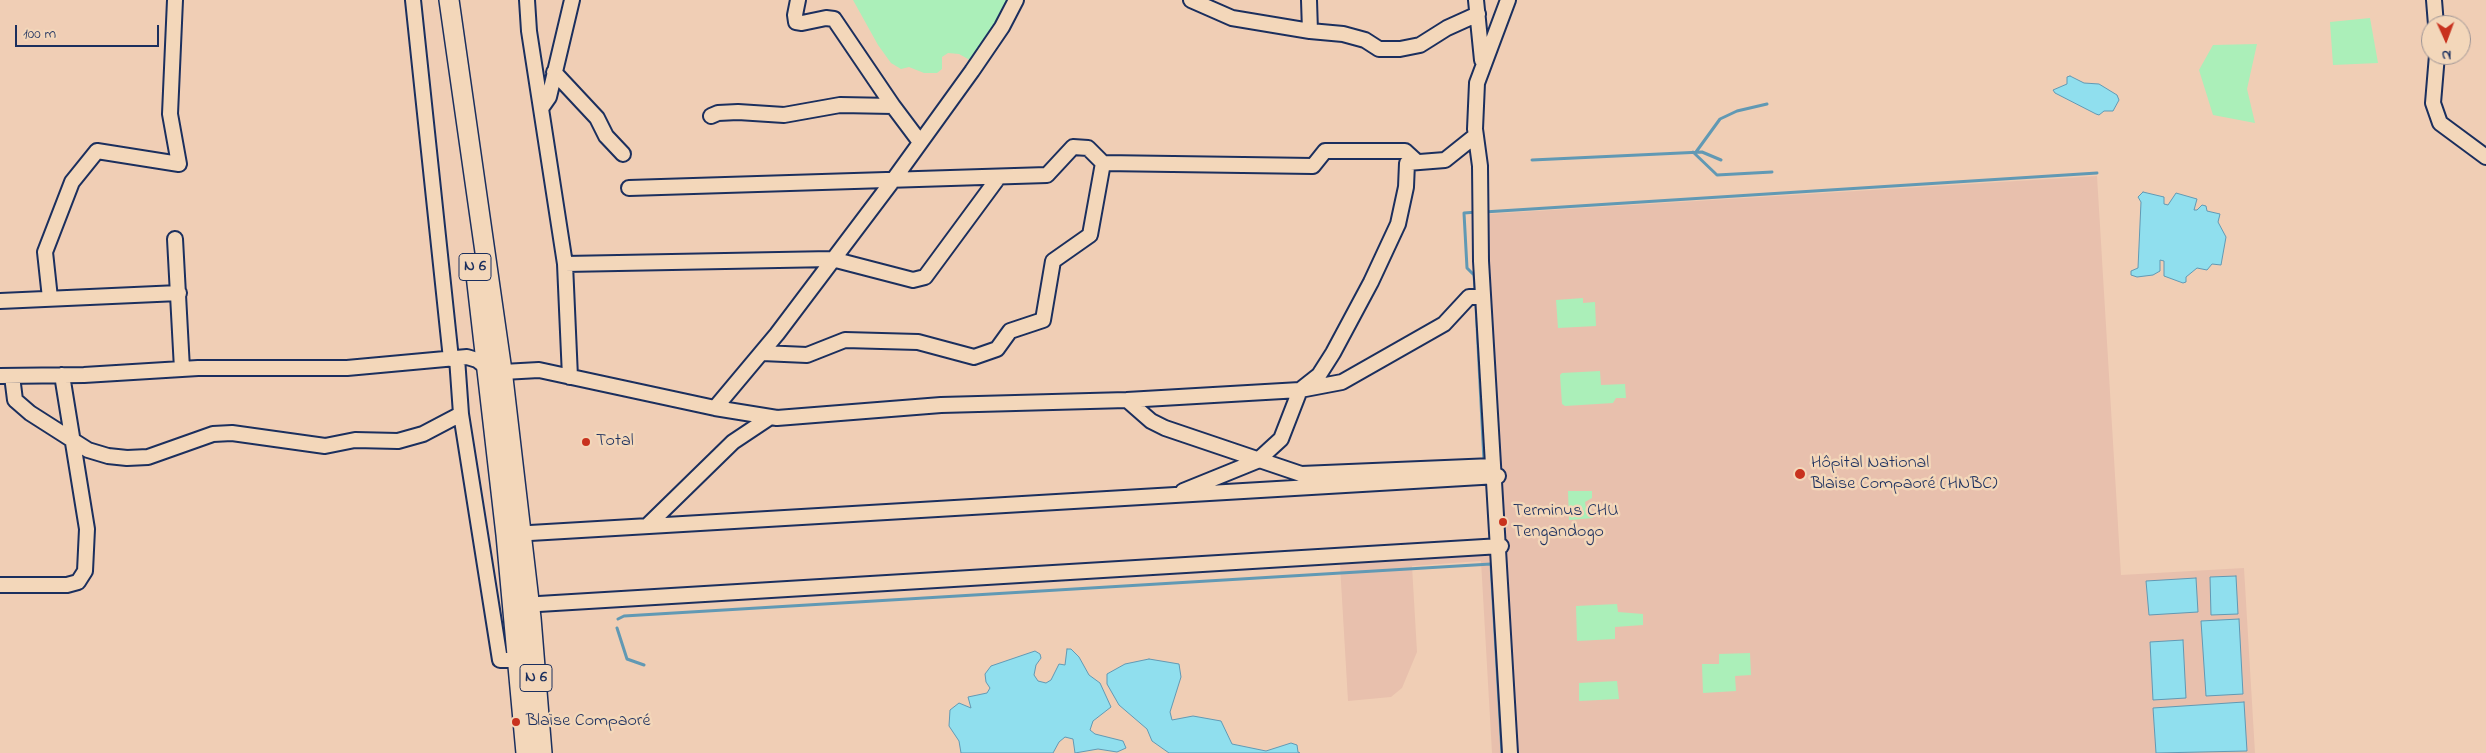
<!DOCTYPE html>
<html>
<head>
<meta charset="utf-8">
<style>
	body { margin:0 }
	#map { position:relative; width:2486px; height:753px; overflow:hidden; background:#f0ceb5; font-family:"Indie Flower",sans-serif }
	canvas { display:block }
	.north { position:absolute; left:2421px; top:15px; width:50px; height:50px; box-sizing:border-box; background:#f3d7ba; border:1px solid #9d9495; border-radius:50%; rotate:178deg; font-size:14px; font-weight:700; line-height:20px; text-align:center; color:#1b2f5e }
	.north::after { content:''; display:block; margin:auto; width:18px; height:22px; background:#c8321e; clip-path:polygon(50% 0,100% 100%,50% 72%,0 100%) }
	.scale { position:absolute; left:15px; top:25px; width:144px; height:22px; box-sizing:border-box; border:2px solid #1b2f5e; border-top:0; padding-left:6px; font-size:15px; line-height:18px; white-space:nowrap; color:#1b2f5e; -webkit-text-stroke:4px #f3d7ba; paint-order:stroke }
</style>
</head>
<body>
<div id="map">
<canvas width="2486" height="753"></canvas>
<div class="north">N</div>
<div class="scale">100 m</div>
</div>
<script>
const ctx = document.querySelector('canvas').getContext('2d');
ctx.lineJoin = 'round';
function paint(path, color) {
  ctx.fillStyle = color;
  ctx.fill(path, 'evenodd');
}
function toPath(rows) {
  const path = new Path2D();
  for (const r of rows) {
    path.moveTo(r[0], r[1]);
    for (let i = 2; i < r.length; i += 2) path.lineTo(r[i], r[i + 1]);
  }
  return path;
}
function strokePath(path, color, width, dash) {
  ctx.strokeStyle = color;
  ctx.lineWidth = width;
  ctx.lineCap = dash ? 'butt' : 'round';
  ctx.setLineDash(dash || []);
  ctx.stroke(path);
}
function label(font, color, halo, rows, align = 'center') {
  ctx.font = font + ' "Indie Flower",sans-serif';
  ctx.lineWidth = 5;
  ctx.setLineDash([]);
  ctx.textBaseline = 'middle';
  ctx.strokeStyle = halo;
  ctx.fillStyle = color;
  for (const [text, x, y, turn = 0] of rows) {
    ctx.save();
    ctx.translate(x, y);
    ctx.rotate((+turn || 0) * Math.PI / 180);
    ctx.textAlign = isNaN(turn) ? turn : align;
    if (halo) ctx.strokeText(text, 0, 0);
    ctx.fillText(text, 0, 0);
    ctx.restore();
  }
}
const built = toPath([
	[2097,176,2121,575,2244,568,2255,753,1492,753,1481,561,1412,566,1417,652,1402,688,1391,697,1348,701,1339,548,1489,541,1472,215]
]);
const green = toPath([
	[853,0,1021,0,992,38,989,60,977,64,959,54,948,53,942,57,942,69,937,73,924,73,909,67,901,69,891,63,878,45],
	[2370,18,2378,63,2333,65,2330,22],
	[2257,44,2247,89,2255,123,2213,115,2199,70,2213,45],
	[1583,298,1583,303,1595,302,1596,326,1558,328,1556,300],
	[1600,371,1601,385,1625,384,1626,398,1616,398,1613,403,1565,406,1562,404,1560,375,1562,373],
	[1568,491,1592,491,1592,498,1585,502,1586,508,1592,511,1593,518,1569,520],
	[1617,604,1618,612,1643,614,1643,625,1615,627,1615,639,1577,641,1576,606],
	[1750,653,1751,675,1735,676,1736,691,1703,693,1702,664,1719,664,1719,654],
	[1617,681,1619,699,1579,701,1579,683]
]);
const water = toPath([
	[2070,76,2084,83,2099,84,2117,95,2119,100,2113,111,2104,111,2099,115,2096,114,2055,93,2053,90,2067,84,2067,77,2070,76],
	[2143,192,2164,197,2164,204,2168,205,2176,193,2197,199,2194,210,2197,210,2202,205,2206,206,2207,211,2220,214,2218,222,2226,237,2221,265,2212,264,2207,270,2197,268,2186,277,2186,282,2183,283,2164,276,2164,261,2160,260,2160,271,2153,275,2137,277,2131,275,2131,271,2138,268,2141,202,2138,197,2143,192],
	[2236,576,2238,614,2211,615,2210,577,2236,576],
	[2196,578,2198,612,2149,615,2146,581,2196,578],
	[2239,619,2243,694,2206,696,2201,621,2239,619],
	[2183,640,2186,698,2153,700,2150,642,2183,640],
	[1067,649,1071,649,1079,657,1089,675,1100,683,1111,707,1093,721,1090,730,1095,734,1123,741,1126,748,1117,752,1098,749,1075,753,1073,739,1065,737,1059,742,1053,753,961,753,959,741,949,726,950,710,959,703,971,708,968,697,987,693,990,688,986,682,985,674,991,666,1035,651,1040,654,1041,658,1036,665,1034,675,1038,681,1046,683,1051,680,1059,664,1065,665,1067,649],
	[1149,659,1179,664,1181,677,1170,712,1172,720,1193,716,1221,721,1232,744,1266,751,1291,743,1297,745,1298,752,1300,753,1169,753,1152,741,1147,729,1119,705,1107,684,1107,674,1125,664,1149,659],
	[2244,702,2247,751,2156,753,2153,708,2244,702]
]);
const stream = toPath([
	[1693,152,1717,175,1772,172],
	[1696,152,1720,119,1737,111,1767,104],
	[1532,160,1702,152,1721,160],
	[1484,212,2097,173],
	[1475,288,1474,275,1467,268,1464,213,1477,212],
	[1476,306,1484,461],
	[618,619,624,616,1491,564,1502,753],
	[617,628,627,659,644,665]
]);
const minor = toPath([
	[413,0,451,359],
	[527,0,529,31,565,264,570,377],
	[798,0,795,15,796,22,802,23,826,18,834,19,893,106],
	[1191,0,1232,18,1310,31,1343,34,1365,40,1379,49,1400,49,1420,45,1447,28,1478,14],
	[1309,0,1310,31],
	[1476,0,1482,60,1484,62],
	[1508,0,1477,83,1475,129,1480,166,1481,261,1510,753],
	[2434,0,2436,25],
	[2437,55,2433,103,2440,123,2486,157],
	[554,72,597,118,606,136,623,154],
	[542,107,549,97,572,0],
	[711,116,718,113,738,112,784,115,840,105,893,106,920,142],
	[629,188,1047,175,1073,147,1088,148,1103,163],
	[175,239,182,369],
	[565,264,832,259,913,280,925,277,998,178],
	[50,298,45,252,72,182,97,151,179,164,170,114,175,0],
	[0,301,179,293],
	[762,353,807,355,845,340,918,342,974,357,997,349,1010,331,1043,320,1053,261,1090,235,1103,163,1313,166,1325,151,1405,151,1417,162],
	[457,358,461,414,500,660,518,660],
	[0,376,84,375,198,368,347,368,467,357,477,360,486,367,503,372,539,370,715,408,777,418,941,405,1127,400,1300,390,1342,382,1444,324,1469,297,1483,297],
	[12,376,15,400,30,413,88,450,108,456,127,458,148,457,213,434,232,433,325,446,355,440,398,441,423,434,461,414],
	[1127,400,1151,421,1165,428,1301,474,1493,466],
	[715,408,777,334,894,179,972,71,1002,27,1016,0],
	[1183,491,1257,461,1281,439,1300,390,1319,375,1333,353,1371,282,1398,224,1406,187,1407,163,1445,160,1475,136],
	[647,526,733,442,769,418],
	[513,534,1498,476],
	[0,585,67,585,78,582,85,571,87,529,62,375],
	[522,605,1501,546]
]);
const major = toPath([
	[449,0,503,378,531,618,542,753],
	[475,266,506,535,526,753]
]);
const markers = [
	[586,442,5,"#c8321e"],
	[1800,474,6,"#c8321e"],
	[1503,522,5,"#c8321e"],
	[516,722,5,"#c8321e"]
];
const shields = [
	[475,267,32],
	[536,678,32]
];
const shieldNames = [
	["N 6",475,267],
	["N 6",536,678]
];
const poiNames = [
	["Total",596,442],
	["Hôpital National",1811,464],
	["Blaise Compaoré (HNBC)",1811,485],
	["Terminus CHU",1513,512],
	["Tengandogo",1513,533],
	["Blaise Compaoré",526,722]
];
paint(built, '#e8c0ad');
paint(green, '#abefb9');
paint(water, '#90dfee');
strokePath(water, '#6199b4', 1);
strokePath(stream, '#6199b4', 3);
strokePath(minor, '#1b2f5e', 18);
strokePath(major, '#1b2f5e', 22);
strokePath(minor, '#f3d7ba', 14);
strokePath(major, '#f3d7ba', 19);
for (const [x, y, r, color] of markers) {
  const dot = new Path2D();
  dot.arc(x, y, r, 0, 2 * Math.PI);
  ctx.fillStyle = color;
  ctx.fill(dot);
  strokePath(dot, '#f3d7ba', 2);
}
for (const [x, y, w] of shields) {
  const box = new Path2D();
  box.roundRect(x - w / 2, y - 13.5, w, 27, 4);
  ctx.fillStyle = '#f3d7ba';
  ctx.fill(box);
  strokePath(box, '#1b2f5e', 1);
}
label('bold 16px', '#1b2f5e', null, shieldNames);
label('18px', '#1b2f5e', '#f3d7ba', poiNames, 'left');
</script>
</body>
</html>
